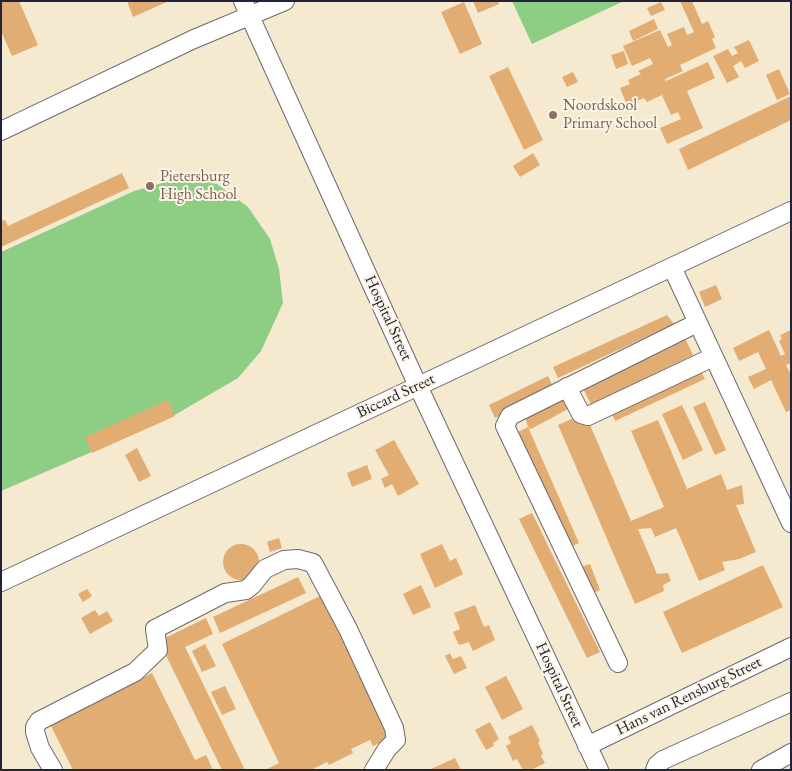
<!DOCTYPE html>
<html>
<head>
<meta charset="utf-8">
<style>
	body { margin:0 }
	#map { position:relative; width:792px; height:771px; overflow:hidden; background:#f5e9d0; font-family:"EB Garamond",serif }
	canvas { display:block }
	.frame { position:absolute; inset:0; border:2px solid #22223b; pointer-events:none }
</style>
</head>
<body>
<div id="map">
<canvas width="792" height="771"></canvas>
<div class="frame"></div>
</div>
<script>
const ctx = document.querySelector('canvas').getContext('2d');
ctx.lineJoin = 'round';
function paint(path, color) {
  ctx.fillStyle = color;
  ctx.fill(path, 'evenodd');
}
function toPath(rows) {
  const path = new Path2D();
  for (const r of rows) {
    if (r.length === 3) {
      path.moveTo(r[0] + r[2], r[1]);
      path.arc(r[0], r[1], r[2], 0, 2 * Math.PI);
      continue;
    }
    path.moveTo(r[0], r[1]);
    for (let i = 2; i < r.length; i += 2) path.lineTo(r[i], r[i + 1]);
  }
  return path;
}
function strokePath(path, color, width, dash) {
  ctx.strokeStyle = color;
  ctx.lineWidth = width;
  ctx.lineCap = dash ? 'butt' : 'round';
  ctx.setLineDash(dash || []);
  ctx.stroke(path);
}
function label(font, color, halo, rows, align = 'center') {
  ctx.font = font + ' "EB Garamond",serif';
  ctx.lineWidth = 4;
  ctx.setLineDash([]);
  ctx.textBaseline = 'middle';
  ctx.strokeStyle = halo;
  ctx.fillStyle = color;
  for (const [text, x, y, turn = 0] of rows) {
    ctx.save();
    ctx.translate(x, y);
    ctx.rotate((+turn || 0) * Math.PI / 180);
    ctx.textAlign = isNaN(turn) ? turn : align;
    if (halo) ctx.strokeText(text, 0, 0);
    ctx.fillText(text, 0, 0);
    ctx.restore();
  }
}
const green = toPath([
	[512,1,624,1,532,44],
	[180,178,217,184,248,207,270,239,279,269,283,303,261,351,238,378,166,420,1,491,1,252,134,191]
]);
const building = toPath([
	[1,1,19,1,38,45,12,56,1,31],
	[127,1,169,1,133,17],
	[473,1,498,1,499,4,478,13],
	[680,1,692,1,702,24,708,21,715,37,712,39,716,48,680,65,683,71,665,79,666,81,708,62,715,78,687,91,703,128,667,144,660,128,681,119,678,112,671,115,662,95,647,102,644,98,627,105,620,88,630,84,628,80,641,74,638,71,653,64,650,58,632,66,623,46,660,30,668,47,672,45,667,34,684,27,687,35,694,32],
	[464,2,482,44,460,54,441,12],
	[661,2,665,10,651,16,647,8],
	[654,19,658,29,633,41,629,31],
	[749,40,759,61,745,68,741,61,733,66,739,77,727,83,713,56,728,49,732,56,738,53,734,47],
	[624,51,628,64,616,69,611,55],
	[508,67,543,140,524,150,489,76],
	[779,69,790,94,777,100,766,75],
	[573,72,578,82,567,87,562,77],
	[791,96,791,120,688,170,679,149],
	[533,153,540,165,520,177,513,166],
	[122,173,129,188,1,247,1,221,5,220,8,226],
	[716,285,722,299,705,307,699,292],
	[667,315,674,324,558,378,553,367],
	[769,330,781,356,785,354,779,341,782,339,780,335,791,330,791,363,786,365,791,375,791,410,786,412,771,380,754,389,748,377,766,369,758,352,739,361,733,348],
	[684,336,693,355,591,405,582,386],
	[700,369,705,379,615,421,611,412],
	[548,376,554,389,495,418,489,405],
	[562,397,568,409,531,429,528,427,579,543,567,548,516,433,528,427,525,417],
	[168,400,175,416,92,453,85,437],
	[705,402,726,450,715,455,693,407],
	[682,405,703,450,683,460,662,414],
	[585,413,631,521,664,507,631,431,658,420,687,489,721,474,727,490,742,485,744,504,736,505,756,552,739,559,722,562,725,570,699,581,676,528,655,537,651,528,638,529,657,574,668,573,671,581,663,585,664,591,635,604,558,425],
	[394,440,419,484,398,496,392,484,385,488,381,479,389,475,375,450],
	[137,448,151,476,139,482,125,455],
	[367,465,372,479,352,487,347,473],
	[532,513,600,652,587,658,519,519],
	[279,538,282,548,270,552,267,542],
	[241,562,18],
	[442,544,450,561,456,558,463,574,435,588,420,554],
	[590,564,600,590,592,594,581,567],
	[763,565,783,607,682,653,663,612],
	[298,577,306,593,220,633,213,617],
	[421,585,431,607,413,615,403,594],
	[87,589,92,596,83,602,78,594],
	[324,594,394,736,373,746,370,740,351,749,353,753,329,765,327,762,311,770,265,770,279,763,222,644],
	[475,605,484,627,489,625,495,640,473,651,469,642,459,645,453,632,460,629,454,613],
	[95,610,99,616,107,611,113,621,90,634,81,618],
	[206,618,213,634,185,647,245,770,222,770,159,641],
	[205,644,216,666,202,672,192,651],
	[450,653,453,659,461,656,467,668,454,674,445,656],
	[152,673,195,760,206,755,213,770,73,770,50,724],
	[506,676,523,709,502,720,485,687],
	[225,686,236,709,222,715,211,692],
	[490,722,499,739,493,743,494,746,486,750,475,730],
	[532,725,540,741,538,742,543,754,541,756,545,763,531,770,523,770,517,759,513,761,506,746,511,743,508,737],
	[455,758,461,770,429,770]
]);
const minor = toPath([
	[243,1,418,386,599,770],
	[1,131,194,39,285,1],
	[672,267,791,523],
	[567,387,581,414,588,416,713,357],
	[1,582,791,211],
	[618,663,505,426,510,416,697,323],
	[587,746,791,647],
	[53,770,40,748,35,732,35,727,39,721,135,672,158,650,155,629,225,593,246,590,252,585,265,569,284,560,298,559,313,563,348,629,394,728,396,740,387,749,374,770],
	[655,770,657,765,663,760,791,702],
	[761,770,791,753]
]);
const markers = [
	[553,115,5,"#8d6e63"],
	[150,186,5,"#8d6e63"]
];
const educationNames = [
	["Noordskool",563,106],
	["Primary School",563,124],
	["Pietersburg",160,177],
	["High School",160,195]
];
const streetNames = [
	["Hospital Street",388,318,65],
	["Biccard Street",396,396,-25],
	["Hospital Street",559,685,65],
	["Hans van Rensburg Street",689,696,-26]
];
paint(green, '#8ecd84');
paint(building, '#e1ad72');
strokePath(minor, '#6c686f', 20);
strokePath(minor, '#fff', 18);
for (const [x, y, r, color] of markers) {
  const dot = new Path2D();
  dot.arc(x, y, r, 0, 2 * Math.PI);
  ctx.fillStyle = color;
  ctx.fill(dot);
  strokePath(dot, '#fcf5e5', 2);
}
label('16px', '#785e54', '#fcf5e5', educationNames, 'left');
label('16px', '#22223b', '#fcf5e5', streetNames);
</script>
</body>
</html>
